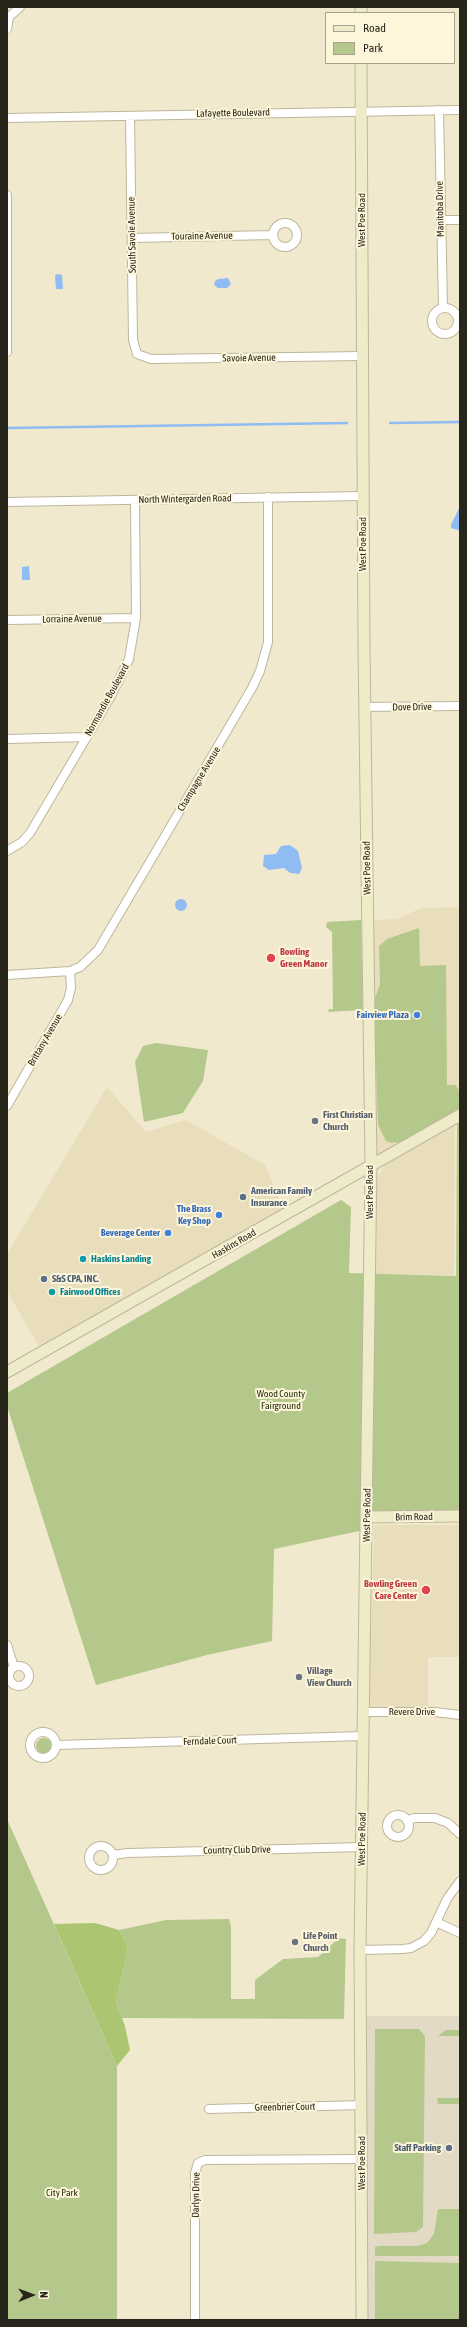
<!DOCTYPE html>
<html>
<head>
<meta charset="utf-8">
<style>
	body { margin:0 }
	#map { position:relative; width:467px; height:2327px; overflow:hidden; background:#f1e9ce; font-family:"Asap Condensed",sans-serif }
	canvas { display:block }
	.frame { position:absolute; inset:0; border:8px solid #28251b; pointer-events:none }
	.legend { position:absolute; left:325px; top:12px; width:130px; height:52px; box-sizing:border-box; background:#fef6db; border:1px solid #a8a28e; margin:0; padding:5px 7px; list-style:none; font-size:12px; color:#28251b }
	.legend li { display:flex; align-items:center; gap:8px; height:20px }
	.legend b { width:20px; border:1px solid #a8a28e }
	.north { position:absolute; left:12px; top:2275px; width:40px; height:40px; -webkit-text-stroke:3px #fef6db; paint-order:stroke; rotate:89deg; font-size:11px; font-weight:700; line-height:16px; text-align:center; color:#28251b }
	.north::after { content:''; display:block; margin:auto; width:14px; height:18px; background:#28251b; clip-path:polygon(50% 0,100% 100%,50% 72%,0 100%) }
</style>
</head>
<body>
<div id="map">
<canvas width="467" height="2327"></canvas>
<div class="frame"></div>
<ul class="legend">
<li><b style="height:5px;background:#edebc8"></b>Road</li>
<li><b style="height:11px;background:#b5c88c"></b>Park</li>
</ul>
<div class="north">N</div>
</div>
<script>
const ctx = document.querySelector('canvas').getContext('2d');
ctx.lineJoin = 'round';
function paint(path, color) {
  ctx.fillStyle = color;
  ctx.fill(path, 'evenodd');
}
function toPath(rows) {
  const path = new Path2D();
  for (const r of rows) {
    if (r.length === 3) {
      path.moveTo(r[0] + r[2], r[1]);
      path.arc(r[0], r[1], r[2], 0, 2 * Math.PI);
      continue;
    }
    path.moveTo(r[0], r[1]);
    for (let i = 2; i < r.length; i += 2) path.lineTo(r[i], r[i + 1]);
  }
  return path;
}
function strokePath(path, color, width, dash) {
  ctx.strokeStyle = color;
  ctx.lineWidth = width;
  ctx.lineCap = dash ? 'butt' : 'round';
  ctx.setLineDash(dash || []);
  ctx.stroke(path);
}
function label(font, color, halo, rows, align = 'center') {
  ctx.font = font + ' "Asap Condensed",sans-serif';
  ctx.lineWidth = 4;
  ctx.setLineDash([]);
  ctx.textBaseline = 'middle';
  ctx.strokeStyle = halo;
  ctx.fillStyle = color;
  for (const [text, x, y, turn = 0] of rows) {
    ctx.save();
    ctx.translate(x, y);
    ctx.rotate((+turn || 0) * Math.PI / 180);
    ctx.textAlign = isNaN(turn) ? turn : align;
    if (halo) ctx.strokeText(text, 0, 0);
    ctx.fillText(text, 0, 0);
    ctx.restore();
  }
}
const built = toPath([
	[460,907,460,1111,374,1160,374,920,397,919,421,908],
	[107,1087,146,1132,186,1120,265,1165,284,1211,40,1348,7,1291,7,1254],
	[455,1125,454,1275,376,1274,377,1178,386,1164],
	[374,1525,460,1525,460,1657,428,1657,428,1717,369,1717]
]);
const education = toPath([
	[367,2016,460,2016,460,2320,362,2320,361,2022]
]);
const green = toPath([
	[361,920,363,1010,328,1012,329,1009,333,1009,332,932,326,927,327,922],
	[419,928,420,966,446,965,447,1085,455,1085,460,1091,460,1108,401,1142,392,1143,386,1141,378,1125,374,1000,380,985,379,946,387,939],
	[156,1043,208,1050,203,1081,183,1113,144,1122,135,1062,143,1046],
	[460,1122,460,1516,367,1517,359,1531,274,1549,272,1641,207,1655,96,1685,7,1406,7,1393,341,1200,351,1207,349,1273,456,1276,457,1124],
	[44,1746,8],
	[7,1819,117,2066,117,2320,7,2320],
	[229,1919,231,1926,231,1999,255,1999,255,1980,283,1959,318,1957,339,1938,346,1939,344,2019,122,2018,116,2002,128,1948,119,1930,166,1920],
	[375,2029,419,2029,425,2036,423,2227,416,2232,374,2234],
	[446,2030,460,2030,460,2036,438,2036],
	[437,2098,460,2098,460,2104,438,2104],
	[438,2209,460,2209,460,2256,375,2256,375,2247,379,2246,417,2246,427,2243,434,2234],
	[375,2261,460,2263,460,2320,375,2320]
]);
const forest = toPath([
	[95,1923,119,1930,128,1948,116,2002,125,2026,130,2050,117,2066,54,1924]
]);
const water = toPath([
	[57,274,62,275,63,289,56,289,55,276],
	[228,278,231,284,227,288,218,288,214,285,215,281,218,279],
	[460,506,460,530,458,530,451,528,451,525],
	[29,566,30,580,22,580,22,567],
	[290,845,298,851,302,868,299,874,290,873,284,868,269,870,263,866,264,855,276,854,281,846],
	[181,905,6]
]);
const stream = toPath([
	[390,423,460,422],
	[7,428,347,423]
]);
const street = toPath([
	[7,29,9,17,20,7],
	[439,110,443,308],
	[130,116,133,340,137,354,151,359,362,356],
	[7,118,460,110],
	[7,195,7,352],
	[440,220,460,220],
	[285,235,12],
	[132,238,272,235],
	[445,321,13],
	[7,502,363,496],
	[7,620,136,618],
	[364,707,460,706],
	[7,739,87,737],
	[7,851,22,842,30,833,111,696,129,659,136,618,135,500],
	[7,975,70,971,80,967,98,950,252,688,260,671,268,642,268,497],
	[7,1106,68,1000,71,988,70,971],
	[7,1645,14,1667],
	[19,1676,10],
	[363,1712,435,1712,460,1715],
	[43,1745,13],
	[57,1745,363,1736],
	[398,1826,11],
	[407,1821,414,1818,435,1818,448,1823,460,1834],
	[101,1858,12],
	[113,1855,128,1853,362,1847],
	[436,1922,460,1933],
	[360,1950,403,1949,411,1948,424,1941,431,1933,447,1899,460,1881],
	[209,2109,362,2105],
	[195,2320,195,2173,198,2163,205,2160,362,2159]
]);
const secondary = toPath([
	[361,7,361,13],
	[361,63,364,647,371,1165,360,1950,362,2320],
	[7,1372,460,1115],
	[367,1517,460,1516]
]);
const markers = [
	[271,958,5,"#e0444e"],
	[417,1015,4,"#3f7fe0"],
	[315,1121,4,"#6b7280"],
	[243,1197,4,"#5c6f8a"],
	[219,1215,4,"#3f7fe0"],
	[168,1233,4,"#3f7fe0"],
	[83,1259,4,"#0f9aa8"],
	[44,1279,4,"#5c6f8a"],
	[52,1292,4,"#0f9aa8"],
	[426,1590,5,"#e0444e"],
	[299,1677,4,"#6b7280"],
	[295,1942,4,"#6b7280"],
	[449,2148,4,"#5c6f8a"]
];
const streetNames = [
	["Lafayette Boulevard",233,113,-1],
	["Manitoba Drive",440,209,-91],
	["West Poe Road",362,220,-90],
	["South Savoie Avenue",132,235,-91],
	["Touraine Avenue",202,236,-1],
	["Savoie Avenue",249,358,-1],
	["North Wintergarden Road",185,499,-1],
	["West Poe Road",363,544,-90],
	["Lorraine Avenue",72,619,-1],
	["Normandie Boulevard",107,700,-61],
	["Dove Drive",412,707,-1],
	["Champagne Avenue",199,779,-59],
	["West Poe Road",367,868,-91],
	["Brittany Avenue",45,1040,-60],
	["West Poe Road",370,1192,-90],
	["Haskins Road",234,1244,-30],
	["West Poe Road",367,1515,-89],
	["Brim Road",414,1517,-1],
	["Revere Drive",412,1712],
	["Ferndale Court",210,1741,-2],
	["West Poe Road",362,1839,-89],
	["Country Club Drive",237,1850,-1],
	["Greenbrier Court",285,2107,-1],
	["West Poe Road",362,2163,-90],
	["Darlyn Drive",196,2195,-89]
];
const healthNames = [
	["Bowling",280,952],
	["Green Manor",280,964],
	["Bowling Green",417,1584,"right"],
	["Care Center",417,1596,"right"]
];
const shopNames = [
	["Fairview Plaza",409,1015],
	["The Brass",211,1209],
	["Key Shop",211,1221],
	["Beverage Center",160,1233]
];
const worshipNames = [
	["First Christian",323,1115],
	["Church",323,1127],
	["Village",307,1671],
	["View Church",307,1683],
	["Life Point",303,1936],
	["Church",303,1948]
];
const serviceNames = [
	["American Family",251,1191],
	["Insurance",251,1203],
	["S&S CPA, INC.",52,1279],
	["Staff Parking",441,2148,"right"]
];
const cultureNames = [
	["Haskins Landing",91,1259],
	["Fairwood Offices",60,1292]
];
const parkNames = [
	["Wood County",281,1394],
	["Fairground",281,1406],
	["City Park",62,2193]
];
paint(built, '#e9debc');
paint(education, '#e3dac6');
paint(green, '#b5c88c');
paint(forest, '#abc570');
paint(water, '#8fbcf2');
strokePath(stream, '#8fbcf2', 2.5);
strokePath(street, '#beb69c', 10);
strokePath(secondary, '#beb69c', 13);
strokePath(street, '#fff', 8);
strokePath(secondary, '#edebc8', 11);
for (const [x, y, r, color] of markers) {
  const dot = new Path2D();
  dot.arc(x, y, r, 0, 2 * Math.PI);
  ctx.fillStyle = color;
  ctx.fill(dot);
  strokePath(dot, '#fef6db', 1.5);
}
label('10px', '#28251b', '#fef6db', streetNames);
label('bold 10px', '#be3a42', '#fef6db', healthNames, 'left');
label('bold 10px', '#366cbe', '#fef6db', shopNames, 'right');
label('bold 10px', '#5b616d', '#fef6db', worshipNames, 'left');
label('bold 10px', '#4e5e75', '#fef6db', serviceNames, 'left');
label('bold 10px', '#0d838f', '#fef6db', cultureNames, 'left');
label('10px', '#262f0b', '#fef6db', parkNames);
</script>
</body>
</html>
